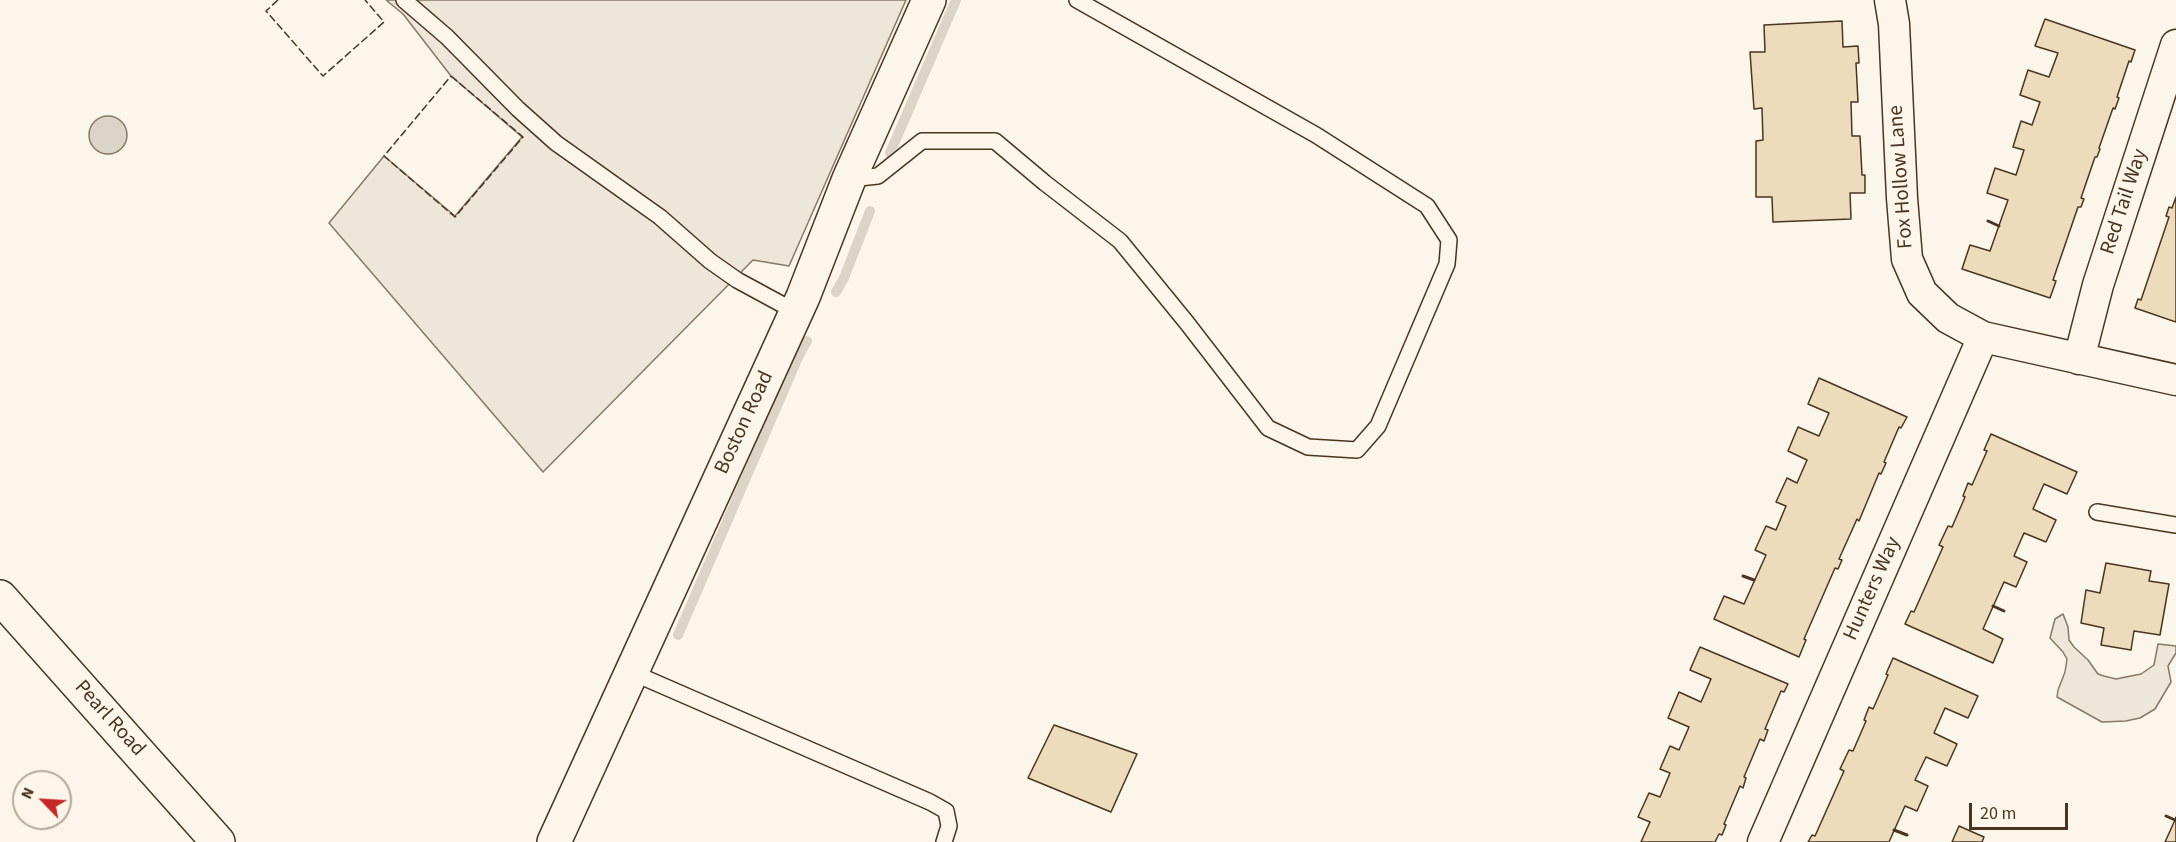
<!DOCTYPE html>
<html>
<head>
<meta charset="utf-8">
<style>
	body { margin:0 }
	#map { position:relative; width:2176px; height:842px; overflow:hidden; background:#fbf6e9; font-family:"Source Sans 3",sans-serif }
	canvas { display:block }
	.north { position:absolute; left:12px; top:770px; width:60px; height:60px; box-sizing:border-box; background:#fbf6e9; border:2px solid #b4a999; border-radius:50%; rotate:295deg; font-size:16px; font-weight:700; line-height:24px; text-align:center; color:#4a3520 }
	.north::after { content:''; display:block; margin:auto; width:21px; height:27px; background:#c62828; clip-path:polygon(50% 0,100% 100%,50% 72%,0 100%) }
	.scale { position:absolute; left:1969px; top:803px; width:99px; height:27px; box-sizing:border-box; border:3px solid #4a3520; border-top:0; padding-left:8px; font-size:18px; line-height:21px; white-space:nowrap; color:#4a3520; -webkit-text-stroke:4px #fbf6e9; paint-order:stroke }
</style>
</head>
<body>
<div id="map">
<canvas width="2176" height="842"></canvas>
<div class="north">N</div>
<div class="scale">20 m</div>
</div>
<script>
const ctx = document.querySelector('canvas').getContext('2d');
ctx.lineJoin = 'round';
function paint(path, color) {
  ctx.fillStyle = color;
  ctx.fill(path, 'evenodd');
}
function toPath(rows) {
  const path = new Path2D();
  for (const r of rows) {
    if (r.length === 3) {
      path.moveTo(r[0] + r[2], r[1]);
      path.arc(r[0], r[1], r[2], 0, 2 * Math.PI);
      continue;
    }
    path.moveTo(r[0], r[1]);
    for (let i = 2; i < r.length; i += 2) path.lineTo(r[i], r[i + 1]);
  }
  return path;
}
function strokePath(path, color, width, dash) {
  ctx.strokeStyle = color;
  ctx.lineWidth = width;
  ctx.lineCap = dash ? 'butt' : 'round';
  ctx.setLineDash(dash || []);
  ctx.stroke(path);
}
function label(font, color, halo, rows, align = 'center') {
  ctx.font = font + ' "Source Sans 3",sans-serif';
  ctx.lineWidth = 4.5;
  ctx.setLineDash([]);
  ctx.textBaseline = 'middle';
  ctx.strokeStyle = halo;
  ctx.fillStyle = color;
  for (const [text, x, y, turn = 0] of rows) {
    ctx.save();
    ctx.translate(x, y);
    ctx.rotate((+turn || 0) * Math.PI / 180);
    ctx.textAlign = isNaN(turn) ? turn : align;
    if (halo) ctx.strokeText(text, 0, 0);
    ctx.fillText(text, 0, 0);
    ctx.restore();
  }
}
const green = toPath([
	[386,0,906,0,789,266,753,260,543,472,329,223,384,156,455,216,522,137,451,76,403,14,386,0],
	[2063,614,2068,627,2069,640,2074,647,2088,660,2098,674,2104,676,2116,679,2141,674,2154,665,2158,644,2176,646,2176,653,2168,666,2171,682,2155,709,2140,718,2126,721,2102,722,2057,697,2058,690,2065,672,2067,659,2063,652,2050,638,2055,619,2063,614]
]);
const water = toPath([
	[108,135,19]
]);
const stream = toPath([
	[890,153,956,0],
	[836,292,844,278,870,211],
	[678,635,799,355,807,341]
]);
const building = toPath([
	[2045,19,2135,50,2131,62,2129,61,2117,97,2119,98,2115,109,2113,108,2099,148,2100,149,2097,157,2095,157,2081,198,2084,199,2081,207,2078,207,2053,280,2056,281,2050,298,1962,269,1970,245,1990,251,2008,200,1987,193,1995,168,2016,175,2024,150,2013,147,2021,121,2032,125,2040,102,2020,95,2028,70,2049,77,2058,53,2035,46,2045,19],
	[1842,21,1843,47,1858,46,1859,63,1856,63,1858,102,1851,102,1852,136,1860,136,1862,175,1865,175,1865,193,1850,193,1851,219,1773,222,1772,197,1756,197,1756,141,1763,140,1762,108,1754,109,1750,52,1765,52,1764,25,1842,21],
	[2176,197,2176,322,2135,308,2138,299,2141,300,2169,217,2166,216,2169,207,2172,208,2176,197],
	[1819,378,1907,417,1901,428,1899,427,1884,462,1886,463,1881,474,1879,473,1859,521,1857,519,1839,559,1842,560,1838,569,1835,568,1804,639,1806,640,1799,657,1714,619,1724,596,1744,604,1766,555,1755,550,1766,526,1776,530,1786,506,1776,502,1787,478,1797,483,1807,460,1788,451,1798,427,1819,436,1829,413,1808,404,1819,378],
	[1991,434,2077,472,2067,494,2044,484,2033,509,2056,520,2046,542,2024,533,2014,556,2027,562,2016,587,2004,582,1983,629,2003,639,1993,663,1905,624,1911,611,1914,612,1943,547,1939,545,1948,526,1952,527,1965,497,1963,496,1968,483,1972,485,1987,451,1984,450,1991,434],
	[2106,563,2151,571,2149,581,2169,584,2160,635,2134,631,2131,650,2101,645,2104,628,2081,623,2086,590,2100,593,2106,563],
	[1700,647,1788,684,1784,692,1781,691,1765,729,1768,730,1764,741,1760,739,1744,777,1746,778,1743,788,1740,786,1724,824,1726,825,1722,835,1719,834,1715,842,1641,842,1650,822,1638,817,1649,793,1660,797,1670,773,1660,769,1670,746,1679,750,1689,727,1668,718,1679,692,1701,702,1711,679,1690,670,1700,647],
	[1893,658,1978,696,1968,718,1945,708,1934,733,1957,744,1947,766,1926,757,1915,780,1928,786,1917,811,1905,806,1889,842,1808,842,1812,835,1815,836,1844,771,1840,769,1849,750,1853,751,1866,721,1864,720,1869,707,1873,709,1888,675,1886,674,1893,658],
	[1054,725,1137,754,1111,812,1028,778,1054,725],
	[2176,817,2176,842,2165,842,2175,820,2176,817],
	[1959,826,1984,837,1982,842,1952,842,1959,826]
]);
const lane = toPath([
	[404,0,447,37,518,109,556,143,660,217,710,261,737,280,796,312],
	[849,179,878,176,922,141,995,141,1045,183,1120,241,1187,323,1268,428,1308,447,1357,450,1378,426,1447,264,1449,240,1427,206,1316,135,1077,0],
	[2097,512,2176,525],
	[631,672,930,802,946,811,949,826,944,842]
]);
const street = toPath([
	[1890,0,1894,24,1902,198,1907,259,1922,293,1948,318,1983,337,2176,380],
	[2079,359,2098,285,2176,45],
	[1763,842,1983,337]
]);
const secondary = toPath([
	[554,842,803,297,849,179,929,0]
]);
const primary = toPath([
	[0,597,218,842]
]);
const fence = toPath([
	[278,0,266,11,323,76,384,22,365,0],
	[451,76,523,137,455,217,384,156,451,76]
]);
const wall = toPath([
	[1988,221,1999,226],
	[1743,576,1754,580],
	[1993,606,2004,611],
	[2166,816,2175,820],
	[1894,830,1907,835]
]);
const streetNames = [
	["Fox Hollow Lane",1902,177,-94],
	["Red Tail Way",2125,202,-72],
	["Boston Road",745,423,-65],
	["Hunters Way",1873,589,-66],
	["Pearl Road",109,719,48]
];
paint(green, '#ede6d9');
strokePath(green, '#887966', 1.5);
paint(water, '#dcd4c6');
strokePath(water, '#887966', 1.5);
strokePath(stream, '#dcd4c6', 10);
paint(building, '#ecdcbc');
strokePath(building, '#4a3520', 1.5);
strokePath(lane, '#4a3520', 18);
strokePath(street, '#4a3520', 33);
strokePath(secondary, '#4a3520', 36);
strokePath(primary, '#4a3520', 36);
strokePath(lane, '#fbf6e9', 15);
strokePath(street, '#fbf6e9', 30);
strokePath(secondary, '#fbf6e9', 33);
strokePath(primary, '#fbf6e9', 33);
strokePath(fence, '#4a3520', 1.5, [8, 3]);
strokePath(wall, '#4a3520', 3);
label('21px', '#4a3520', '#fbf6e9', streetNames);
</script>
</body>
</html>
